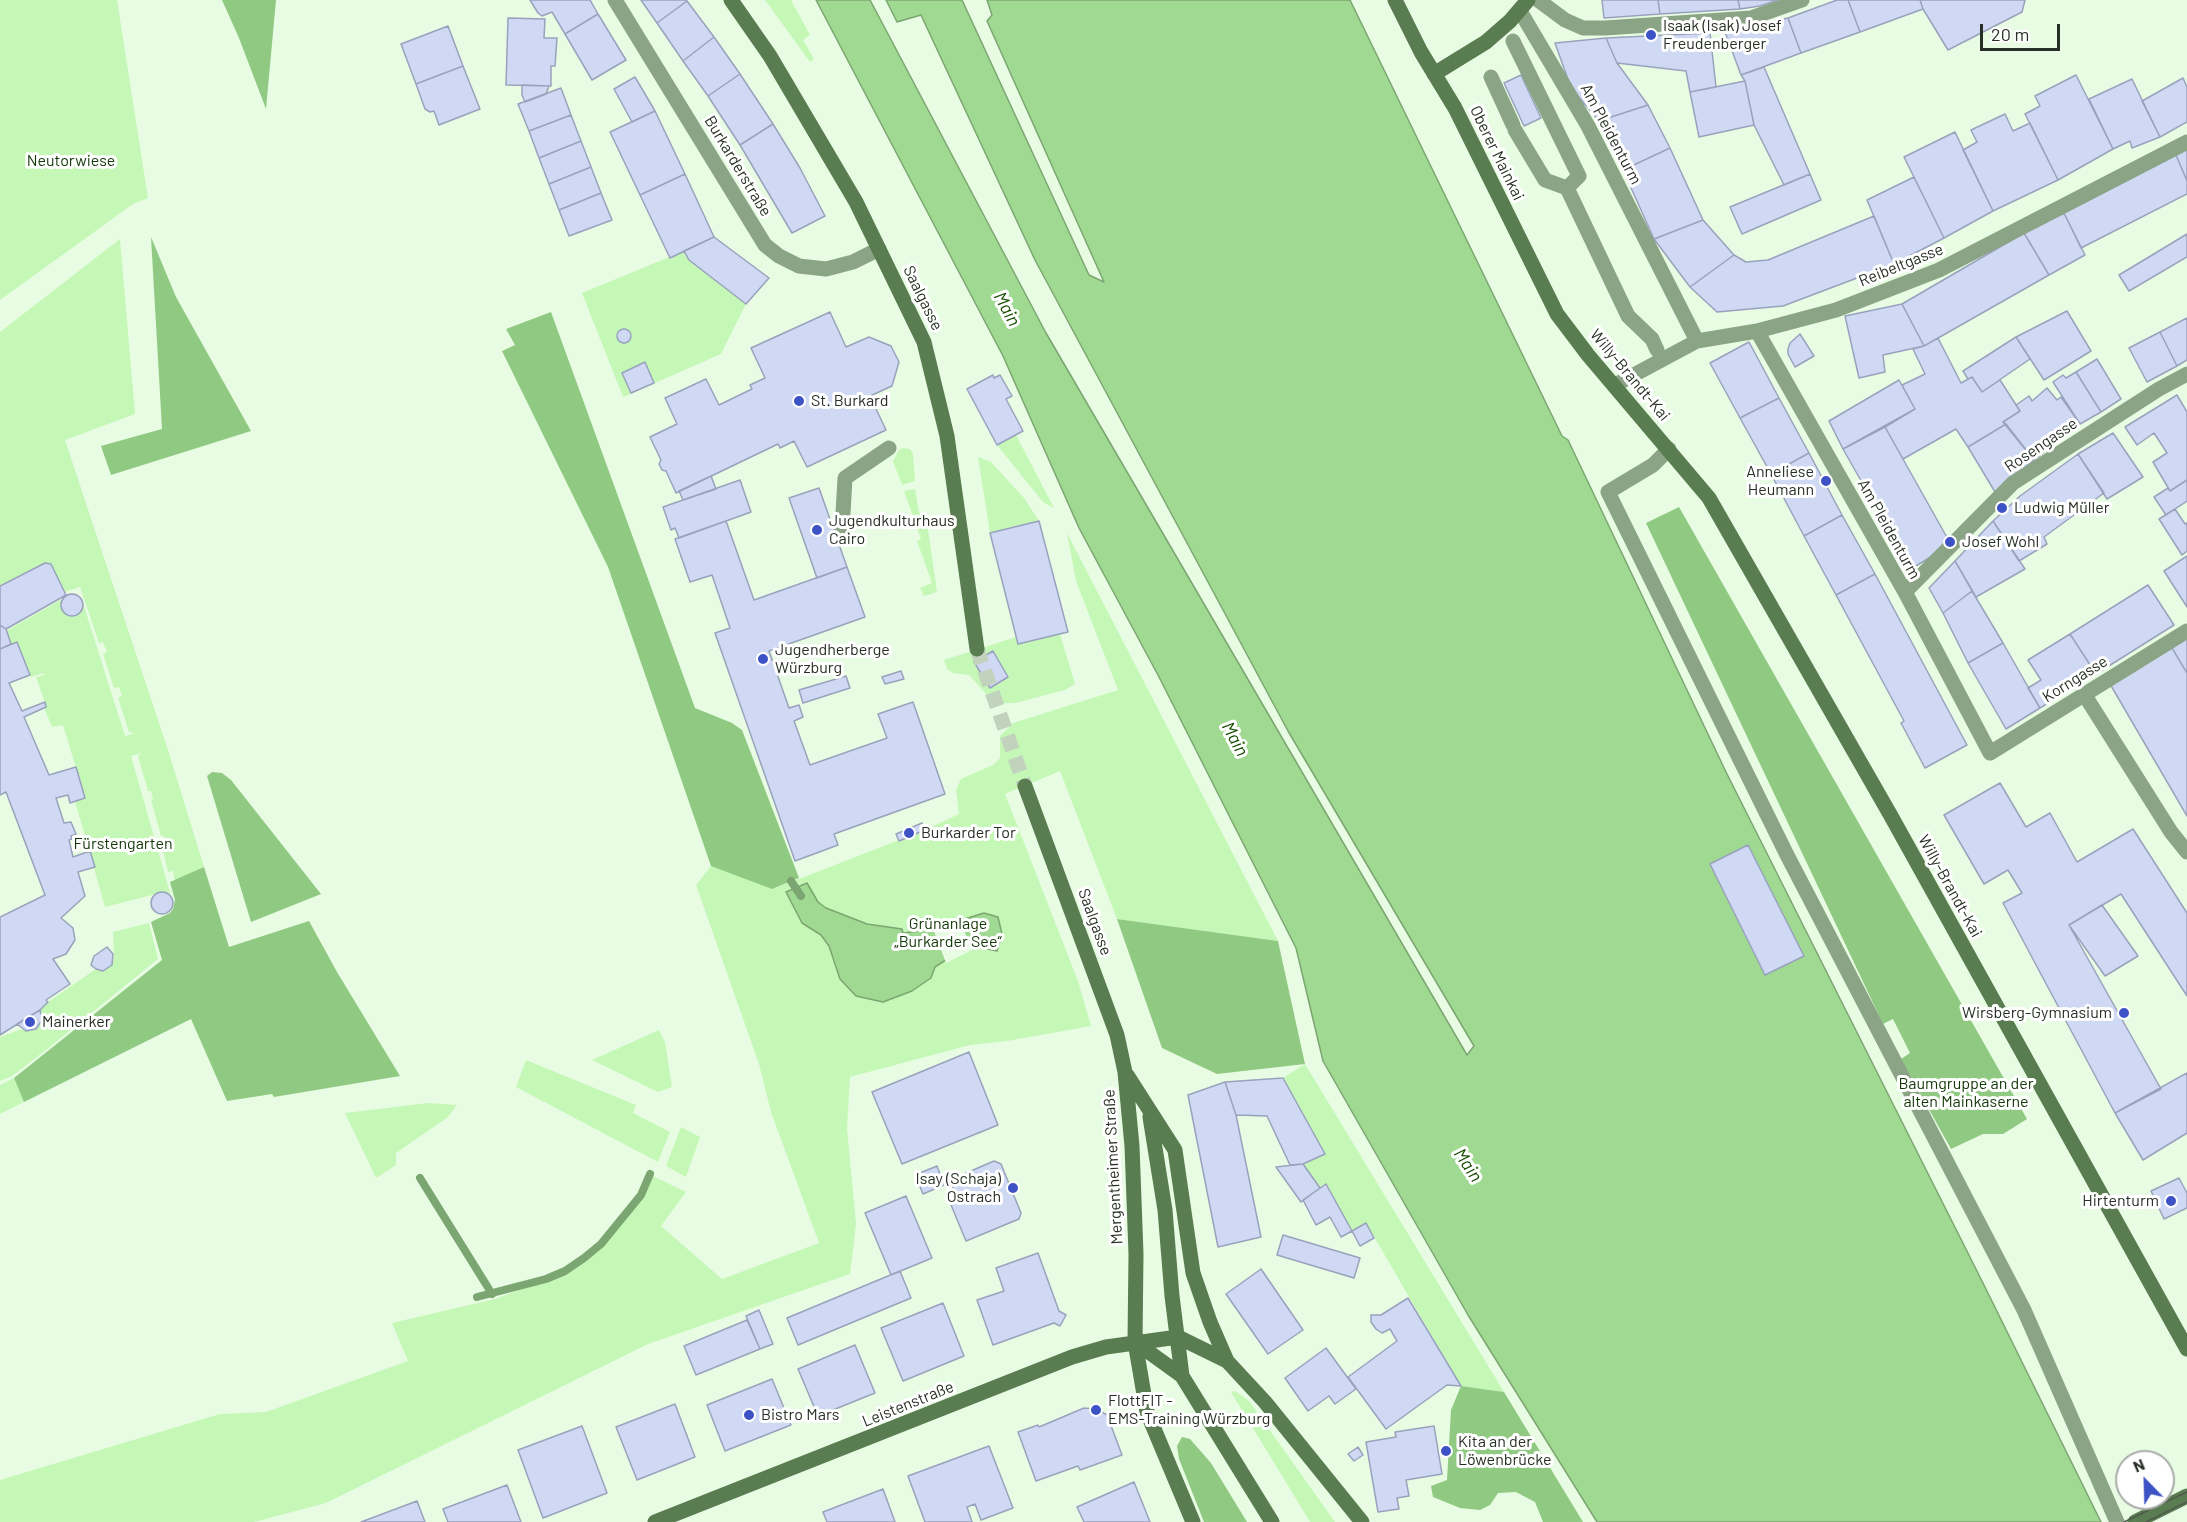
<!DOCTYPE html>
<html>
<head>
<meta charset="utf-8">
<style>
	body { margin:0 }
	#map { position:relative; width:2187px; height:1522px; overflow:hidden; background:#e8fce3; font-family:Barlow,sans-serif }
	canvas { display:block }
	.north { position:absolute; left:2115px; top:1450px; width:60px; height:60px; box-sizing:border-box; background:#fff; border:2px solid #a9aca8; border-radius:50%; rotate:337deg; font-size:16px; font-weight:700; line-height:24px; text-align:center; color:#282f26 }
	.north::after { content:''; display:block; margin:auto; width:21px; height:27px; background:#3d52c5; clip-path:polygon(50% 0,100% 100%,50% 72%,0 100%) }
	.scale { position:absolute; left:1980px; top:24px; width:80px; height:27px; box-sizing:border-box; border:3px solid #282f26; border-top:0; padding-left:8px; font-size:18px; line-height:21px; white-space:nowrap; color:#282f26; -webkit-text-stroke:4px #fff; paint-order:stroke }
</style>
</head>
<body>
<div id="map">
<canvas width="2187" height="1522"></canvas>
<div class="north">N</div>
<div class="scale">20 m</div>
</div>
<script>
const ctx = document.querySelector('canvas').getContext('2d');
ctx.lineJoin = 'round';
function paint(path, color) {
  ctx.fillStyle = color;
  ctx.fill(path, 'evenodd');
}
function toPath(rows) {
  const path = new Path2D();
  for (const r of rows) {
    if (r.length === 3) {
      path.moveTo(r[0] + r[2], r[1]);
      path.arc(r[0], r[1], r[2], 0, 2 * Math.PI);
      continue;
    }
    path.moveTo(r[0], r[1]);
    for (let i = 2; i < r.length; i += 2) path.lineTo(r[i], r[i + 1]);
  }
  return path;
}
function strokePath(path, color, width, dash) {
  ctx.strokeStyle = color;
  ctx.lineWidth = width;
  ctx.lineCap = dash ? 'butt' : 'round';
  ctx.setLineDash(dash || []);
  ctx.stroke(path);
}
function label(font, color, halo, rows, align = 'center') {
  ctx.font = font + ' Barlow,sans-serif';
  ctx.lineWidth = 6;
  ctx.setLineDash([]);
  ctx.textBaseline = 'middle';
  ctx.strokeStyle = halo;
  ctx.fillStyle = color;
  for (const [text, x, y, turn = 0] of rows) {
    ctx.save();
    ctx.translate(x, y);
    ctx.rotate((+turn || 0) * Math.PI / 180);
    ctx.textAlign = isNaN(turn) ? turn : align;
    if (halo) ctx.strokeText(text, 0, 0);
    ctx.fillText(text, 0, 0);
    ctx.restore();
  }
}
const green = toPath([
	[0,0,117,0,148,198,133,204,0,300],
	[765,0,791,0,810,35,803,40,814,59,810,62],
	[120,239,135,414,65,440,168,750,204,867,175,881,173,871,168,872,162,846,166,844,164,836,161,836,151,800,153,799,151,791,148,791,138,756,142,753,131,756,171,896,164,892,105,907,75,801,85,798,63,725,52,727,44,708,46,706,36,677,44,675,43,673,31,677,17,642,11,644,6,631,64,598,61,604,64,612,72,616,80,614,84,606,125,736,135,733,129,732,118,698,122,696,119,687,114,688,103,654,107,652,103,642,99,643,80,587,65,592,51,565,45,563,0,586,0,332],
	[684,251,689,260,746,304,721,354,623,397,582,293],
	[1016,435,1054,508,1043,502,997,445],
	[903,448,910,449,913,454,915,481,902,485,893,461,899,450],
	[978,457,991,462,1024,498,1039,521,990,533],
	[915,489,919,513,921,516,926,515,937,592,924,596,920,588,932,583,917,541,921,539,904,491],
	[1067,533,1278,941,1117,919,1060,771,1005,794,1078,981,1091,1026,1007,1041,970,1045,850,1077,847,1128,856,1224,850,1274,648,1344,326,1503,254,1522,0,1522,0,1480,220,1414,266,1412,408,1361,392,1323,495,1299,569,1272,602,1246,644,1196,653,1176,686,1192,661,1226,722,1279,819,1243,771,1112,759,1064,696,885,711,866,758,856,773,889,925,830,959,814,956,790,961,779,993,765,1000,758,1000,736,1013,723,1118,690,1076,581],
	[1060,634,1075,684,1065,690,1015,703,1003,703,990,698,969,675,953,673,947,669,944,660,1016,637,1018,644],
	[149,923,158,959,46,1050,12,1076,0,1081,0,1037,22,1029,31,1031,36,1029,42,1020,40,1010,48,1002,96,969,103,971,112,965,114,959,113,932],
	[659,1030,665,1042,672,1087,658,1092,592,1060],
	[526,1060,636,1105,633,1113,670,1132,658,1162,516,1087],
	[1305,1064,1504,1392,1461,1386,1366,1223,1352,1231,1326,1185,1320,1188,1303,1164,1325,1154,1283,1078],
	[14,1078,24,1102,0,1114,0,1085],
	[428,1103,457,1105,448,1117,396,1153,396,1165,376,1178,345,1113],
	[681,1127,700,1137,686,1177,666,1166],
	[1235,1391,1249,1401,1335,1522,1310,1522,1231,1392]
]);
const forest = toPath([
	[222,0,276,0,266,109,239,38],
	[151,237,176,297,251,431,111,475,101,446,162,429],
	[551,312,695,708,732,723,742,730,799,878,772,889,711,866,608,567,502,351,515,345,506,329],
	[1679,507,2027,1119,2003,1134,1983,1134,1951,1149,1901,1059,1910,1053,1893,1019,1883,1024,1646,523],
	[212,772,222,773,231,780,321,894,251,922,207,776],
	[204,867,229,947,309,921,337,972,400,1076,274,1097,272,1094,227,1101,191,1019,24,1102,14,1078,162,960,151,922,170,913,173,909,175,900,170,882],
	[1117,919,1278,941,1305,1064,1217,1074,1162,1048],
	[1461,1386,1504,1392,1583,1522,1543,1522,1535,1502,1516,1492,1498,1493,1490,1505,1480,1510,1460,1508,1433,1497,1431,1486,1447,1480,1451,1410],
	[1182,1437,1190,1439,1211,1463,1247,1522,1204,1522,1179,1459,1177,1446]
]);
const water = toPath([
	[816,0,870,0,1046,333,1467,1055,1474,1046,1288,731,1035,260,921,15,897,22,886,0,962,0,1089,275,1104,282,987,21,992,15,987,0,1350,0,1562,436,1568,440,1726,772,1981,1279,2101,1522,1597,1522,1468,1315,1323,1061,1296,948,1159,677,1079,528,1003,356,816,0],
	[807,883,818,902,826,908,867,924,902,929,903,933,933,929,984,913,998,917,1002,934,997,951,973,946,955,954,935,967,931,978,912,991,883,1002,856,996,840,979,829,946,821,935,802,923,786,892,807,883]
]);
const pier = toPath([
	[959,918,972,950,946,963,932,926]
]);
const stream = toPath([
	[791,881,801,896],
	[420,1178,492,1294],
	[477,1297,546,1279,565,1271,584,1258,601,1244,641,1195,650,1174]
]);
const building = toPath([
	[530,0,590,0,598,14,565,34,552,12,542,16,538,13,530,0],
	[641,0,686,0,687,1,657,23,641,0],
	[1602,0,1658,0,1660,14,1604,18,1602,0],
	[1658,0,1738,0,1740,9,1660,14,1658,0],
	[1738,0,1778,0,1760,6,1740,9,1738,0],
	[1837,0,1848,0,1860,32,1801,53,1788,18,1837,0],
	[1848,0,1920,0,1923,9,1860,32,1848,0],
	[1920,0,2025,0,2022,12,1948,50,1923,9,1920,0],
	[687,1,714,37,683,61,657,23,687,1],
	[598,14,626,60,592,80,565,34,598,14],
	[508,18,545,19,544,38,557,38,555,66,551,66,551,86,506,85,508,18],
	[1788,18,1801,53,1741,75,1725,32,1788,18],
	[448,26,463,66,416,84,401,44,448,26],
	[1710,33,1716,87,1690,92,1686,71,1617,63,1606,38,1710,33],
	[714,37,740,74,708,96,683,61,714,37],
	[1606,38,1617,63,1648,105,1599,121,1571,88,1555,43,1606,38],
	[463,66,480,109,439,125,434,111,430,112,425,109,416,84,463,66],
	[1764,67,1810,174,1784,185,1754,125,1745,81,1741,75,1764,67],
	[740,74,773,124,740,145,708,96,740,74],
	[1521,75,1541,118,1524,126,1504,83,1521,75],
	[2076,75,2113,149,2058,180,2025,114,2040,106,2035,96,2076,75],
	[635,77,655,111,632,122,614,89,635,77],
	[2183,78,2187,87,2187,122,2160,137,2142,101,2183,78],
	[2132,79,2160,137,2132,148,2130,141,2113,149,2089,99,2132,79],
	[1745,81,1754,125,1699,137,1690,92,1745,81],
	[522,85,549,86,546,94,525,102,522,95,522,85],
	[561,88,571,115,529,131,518,104,561,88],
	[1648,105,1670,148,1623,170,1599,121,1648,105],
	[655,111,685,174,640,195,610,132,655,111],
	[2005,114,2013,131,2030,123,2058,180,1993,211,1963,150,1977,142,1971,130,2005,114],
	[571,115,581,141,539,158,529,131,571,115],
	[773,124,800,168,825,216,792,233,740,145,773,124],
	[1955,132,1993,211,1944,238,1904,157,1955,132],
	[581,141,591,167,549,184,539,158,581,141],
	[1670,148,1703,220,1654,239,1623,170,1670,148],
	[2187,149,2187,181,2176,155,2187,149],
	[2176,155,2187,181,2187,194,2081,248,2064,213,2176,155],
	[591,167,601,193,559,210,549,184,591,167],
	[685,174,714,237,670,258,640,195,685,174],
	[1810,174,1821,200,1742,234,1730,207,1810,174],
	[1914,177,1944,238,1894,264,1867,200,1914,177],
	[601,193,612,220,569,236,559,210,601,193],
	[2064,213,2085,255,2049,275,2024,233,2064,213],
	[1874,216,1894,264,1783,306,1717,312,1690,287,1734,255,1746,262,1768,260,1874,216],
	[1703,220,1734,255,1690,287,1654,239,1703,220],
	[2024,233,2049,275,1924,346,1902,304,2024,233],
	[2187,234,2187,257,2129,291,2119,275,2187,234],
	[714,237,769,278,746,304,689,260,684,251,714,237],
	[1902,304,1924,346,1883,355,1885,372,1859,378,1845,316,1902,304],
	[2067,311,2091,351,2044,380,2016,337,2067,311],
	[830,312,846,347,869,337,891,346,899,362,892,386,870,396,886,430,807,467,794,441,780,448,778,444,676,493,666,471,662,470,659,464,661,460,650,437,677,424,665,398,706,379,719,405,752,389,750,385,765,378,751,348,830,312],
	[2187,318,2187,360,2177,366,2160,332,2187,318],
	[624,336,7],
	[2160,332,2177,366,2147,382,2129,348,2160,332],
	[1800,334,1814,356,1795,367,1788,354,1788,349,1790,343,1800,334],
	[2016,337,2030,359,1982,392,1972,377,1968,379,1963,371,2016,337],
	[1938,338,1961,383,1972,377,1982,392,2000,380,2020,411,2003,422,2006,424,1968,447,1956,429,1903,459,1885,427,1915,409,1902,385,1925,374,1913,349,1924,346,1938,338],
	[1749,342,1779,398,1740,418,1710,363,1749,342],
	[2097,359,2121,399,2101,412,2076,372,2097,359],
	[645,362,654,383,631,393,622,373,645,362],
	[2076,372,2101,412,2080,424,2053,382,2063,375,2066,378,2076,372],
	[993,375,994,378,1000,375,1012,396,1006,399,1023,431,997,445,967,389,993,375],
	[1899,380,1915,409,1843,449,1829,421,1899,380],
	[2047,388,2057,400,2061,397,2080,424,2034,460,2003,422,2020,411,2016,405,2029,396,2032,401,2047,388],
	[2177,395,2187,412,2187,480,2170,491,2153,462,2167,453,2154,433,2137,445,2125,427,2177,395],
	[1779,398,1809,453,1771,474,1740,418,1779,398],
	[2006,424,2034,460,1995,492,1968,447,2006,424],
	[1885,427,1949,541,1929,558,1911,569,1843,449,1885,427],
	[2113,433,2143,477,2107,499,2078,454,2113,433],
	[1809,453,1842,515,1804,536,1771,474,1809,453],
	[2078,454,2104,493,2044,537,2047,544,2019,561,1993,521,2020,496,2078,454],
	[711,476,716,489,683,500,679,491,711,476],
	[740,480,751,512,679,538,675,528,671,530,663,507,740,480],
	[2187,480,2187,501,2166,515,2154,497,2168,488,2170,491,2187,480],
	[819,488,847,567,817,578,789,498,819,488],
	[2175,509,2185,524,2187,523,2187,551,2182,555,2159,519,2175,509],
	[1842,515,1875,574,1836,595,1804,536,1842,515],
	[726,521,754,600,847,567,865,617,769,651,789,708,799,705,803,717,794,721,810,765,887,738,878,714,913,702,945,794,834,834,838,845,795,861,715,633,730,628,712,575,690,582,675,539,726,521],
	[1039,521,1068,632,1018,644,990,533,1039,521],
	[1993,521,2025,569,1976,597,1955,561,1993,521],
	[2187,556,2187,607,2164,571,2187,556],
	[1955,561,1972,591,1943,613,1929,588,1955,561],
	[45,563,51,564,66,595,6,629,0,625,0,586,45,563],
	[1875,574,1967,745,1925,768,1901,723,1904,721,1836,595,1875,574],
	[2148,585,2174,625,2096,674,2070,634,2148,585],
	[1972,591,2003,643,1968,663,1943,613,1972,591],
	[72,605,11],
	[0,625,6,629,11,644,0,649,0,625],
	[2070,634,2096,674,2040,708,2028,688,2041,680,2028,660,2070,634],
	[2187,638,2187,673,2172,648,2187,638],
	[17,642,30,675,9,683,22,711,45,702,46,707,24,717,49,775,76,767,85,798,70,803,68,795,56,798,64,823,71,822,76,834,71,836,72,839,69,840,73,857,90,851,95,867,78,872,85,896,61,918,73,928,75,940,66,954,53,959,70,984,46,1000,48,1002,40,1010,0,1035,0,917,45,895,6,792,0,795,0,649,17,642],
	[2003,643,2040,708,2006,729,1968,663,2003,643],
	[2172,648,2187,673,2187,816,2110,684,2172,648],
	[993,651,1008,677,990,688,974,662,993,651],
	[901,671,904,679,885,684,882,677,901,671],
	[846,676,850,688,803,703,799,690,846,676],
	[2000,783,2026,827,2050,813,2077,862,2133,829,2187,913,2187,996,2121,894,2069,925,2161,1089,2115,1113,2003,903,2022,893,2008,870,1984,884,1944,815,2000,783],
	[922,823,925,830,899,841,896,834,922,823],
	[1748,845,1804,956,1765,975,1710,864,1748,845],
	[162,903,11],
	[2102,905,2138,956,2105,976,2069,925,2102,905],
	[107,947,113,954,112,965,103,971,96,969,91,965,94,956,107,947],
	[40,1010,42,1020,36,1029,26,1031,17,1024,40,1010],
	[969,1052,998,1125,902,1164,872,1092,969,1052],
	[2187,1073,2187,1133,2143,1160,2115,1113,2187,1073],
	[1283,1078,1325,1154,1303,1164,1290,1165,1267,1116,1236,1115,1225,1082,1283,1078],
	[1225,1082,1236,1115,1261,1237,1218,1247,1188,1095,1225,1082],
	[994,1161,1001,1164,1021,1213,1019,1219,966,1241,951,1205,959,1201,950,1180,994,1161],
	[1303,1164,1320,1188,1301,1202,1276,1167,1303,1164],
	[937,1166,944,1185,923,1194,915,1175,937,1166],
	[2179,1178,2187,1193,2187,1208,2164,1219,2151,1191,2179,1178],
	[1326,1184,1352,1231,1341,1237,1330,1217,1316,1225,1303,1200,1326,1184],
	[906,1196,932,1258,891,1275,865,1213,906,1196],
	[1366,1223,1374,1238,1360,1246,1352,1231,1366,1223],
	[1283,1235,1360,1258,1354,1278,1277,1255,1283,1235],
	[1038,1253,1059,1311,1066,1315,1060,1326,1054,1323,993,1345,977,1300,1004,1291,996,1268,1038,1253],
	[1261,1269,1303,1330,1268,1354,1226,1294,1261,1269],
	[900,1271,911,1298,798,1345,787,1318,900,1271],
	[1408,1298,1461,1386,1447,1385,1386,1429,1348,1377,1397,1341,1390,1329,1382,1333,1376,1329,1371,1322,1371,1315,1381,1315,1408,1298],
	[943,1303,964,1356,903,1381,881,1328,943,1303],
	[759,1310,773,1344,760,1349,746,1316,759,1310],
	[747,1320,760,1349,696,1375,684,1346,747,1320],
	[855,1345,875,1393,818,1416,798,1369,855,1345],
	[1326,1348,1356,1389,1335,1404,1329,1396,1308,1411,1285,1378,1326,1348],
	[772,1379,791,1425,725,1451,707,1405,772,1379],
	[675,1404,695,1457,637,1480,616,1427,675,1404],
	[1084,1408,1097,1409,1107,1415,1122,1455,1080,1470,1078,1466,1036,1481,1018,1432,1038,1425,1039,1427,1084,1408],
	[582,1426,607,1493,543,1518,518,1450,582,1426],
	[1434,1426,1442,1474,1406,1480,1409,1496,1397,1498,1399,1509,1378,1512,1366,1442,1396,1437,1395,1432,1434,1426],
	[989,1446,1013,1508,981,1520,975,1504,967,1507,972,1522,925,1522,908,1476,989,1446],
	[1358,1447,1363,1455,1354,1461,1348,1454,1358,1447],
	[1134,1482,1150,1522,1084,1522,1077,1507,1134,1482],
	[507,1485,521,1522,448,1522,443,1509,507,1485],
	[883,1489,895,1522,827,1522,823,1512,883,1489],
	[417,1501,425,1522,361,1522,417,1501]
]);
const secondaryTunnel = toPath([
	[977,649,1025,786]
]);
const street = toPath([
	[615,0,765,245,779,256,799,266,826,269,853,262,879,249],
	[1538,0,1565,20,1583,28,1605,28,1751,18,1802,0],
	[1520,11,1588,126,1697,341],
	[1513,41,1579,176,1567,188],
	[1491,77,1513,125],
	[1515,130,1545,180,1567,188,1628,316,1652,339,1657,350],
	[1757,331,1905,592,1990,753,2187,631],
	[1615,385,1697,341,1757,331,1836,310,1939,270,2187,142],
	[1669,449,1653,465,1608,492,1787,855,2024,1310,2117,1522],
	[842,531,845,478,889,448],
	[1905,592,2013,483,2159,389,2187,374],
	[2084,694,2171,832,2187,852]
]);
const secondary = toPath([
	[731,0,770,56,856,202,924,342,947,436,977,649],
	[1395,0,1421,52,1455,108,1557,314,1588,355,1709,498,1891,816,2187,1349],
	[1434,74,1486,42,1510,21,1528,0],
	[1025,786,1117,1035,1125,1072,1132,1146,1136,1254,1135,1342,1147,1412,1193,1522],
	[1127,1075,1175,1150,1193,1273,1210,1322,1227,1361],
	[1150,1117,1165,1210,1172,1296,1182,1376],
	[1178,1337,1227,1361,1265,1402,1362,1522],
	[1135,1342,1182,1376,1272,1522],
	[655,1522,1072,1357,1106,1347,1178,1337],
	[2135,1522,2187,1496]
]);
const tram = toPath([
	[2124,1522,2187,1492],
	[2146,1522,2187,1502]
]);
const markers = [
	[1651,35,6,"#3d52c5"],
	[799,401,6,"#3d52c5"],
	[1826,481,6,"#3d52c5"],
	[2002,508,6,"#3d52c5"],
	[817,530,6,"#3d52c5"],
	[1950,542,6,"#3d52c5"],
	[763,659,6,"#3d52c5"],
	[909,833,6,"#3d52c5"],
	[2124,1013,6,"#3d52c5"],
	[30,1022,6,"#3d52c5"],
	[1013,1188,6,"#3d52c5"],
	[2171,1201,6,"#3d52c5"],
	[1096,1410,6,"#3d52c5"],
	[749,1415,6,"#3d52c5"],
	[1446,1451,6,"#3d52c5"]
];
const poiNames = [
	["Isaak (Isak) Josef",1663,26],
	["Freudenberger",1663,44],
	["St. Burkard",811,401],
	["Anneliese",1814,472,"right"],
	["Heumann",1814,490,"right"],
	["Ludwig Müller",2014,508],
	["Jugendkulturhaus",829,521],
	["Cairo",829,539],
	["Josef Wohl",1962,542],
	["Jugendherberge",775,650],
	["Würzburg",775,668],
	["Burkarder Tor",921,833],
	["Wirsberg-Gymnasium",2112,1013,"right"],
	["Mainerker",42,1022],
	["Isay (Schaja)",1001,1179,"right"],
	["Ostrach",1001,1197,"right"],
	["Hirtenturm",2159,1201,"right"],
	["FlottFIT -",1108,1401],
	["EMS-Training Würzburg",1108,1419],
	["Bistro Mars",761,1415],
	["Kita an der",1458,1442],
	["Löwenbrücke",1458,1460]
];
const streetNames = [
	["Am Pleidenturm",1611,134,62],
	["Oberer Mainkai",1497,153,64],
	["Burkarderstraße",738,166,59],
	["Reibeltgasse",1901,265,-22],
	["Saalgasse",923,298,64],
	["Willy-Brandt-Kai",1630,375,50],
	["Rosengasse",2041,445,-34],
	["Am Pleidenturm",1889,529,61],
	["Korngasse",2075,679,-32],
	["Willy-Brandt-Kai",1950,886,61],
	["Saalgasse",1095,922,70],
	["Mergentheimer Straße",1113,1167,-93],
	["Leistenstraße",908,1404,-22]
];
const parkNames = [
	["Neutorwiese",71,161],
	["Fürstengarten",123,844],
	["Grünanlage",948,924],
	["„Burkarder See“",948,942],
	["Baumgruppe an der",1966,1084],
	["alten Mainkaserne",1966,1102]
];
const waterNames = [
	["Main",1007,309,62],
	["Main",1235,739,62],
	["Main",1468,1165,56]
];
paint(green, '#c5f8b7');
paint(forest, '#90c981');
paint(water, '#a0d991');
strokePath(water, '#7ca671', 1.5);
paint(pier, '#e8fce3');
strokePath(stream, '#7ca671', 8);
paint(building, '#cfd9f4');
strokePath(building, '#99a2bc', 1.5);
strokePath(secondaryTunnel, '#c2d3bd', 15, [15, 8]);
strokePath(street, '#8ba485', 15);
strokePath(secondary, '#597c50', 15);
strokePath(tram, '#4f594c', 1.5);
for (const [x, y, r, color] of markers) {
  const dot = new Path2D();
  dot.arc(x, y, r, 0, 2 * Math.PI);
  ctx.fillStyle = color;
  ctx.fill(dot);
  strokePath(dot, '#fff', 2);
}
label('16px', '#282f26', '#fff', poiNames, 'left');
label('16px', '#282f26', '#fff', streetNames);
label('16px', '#133807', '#fff', parkNames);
label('italic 18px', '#174d01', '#fff', waterNames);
</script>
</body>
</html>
